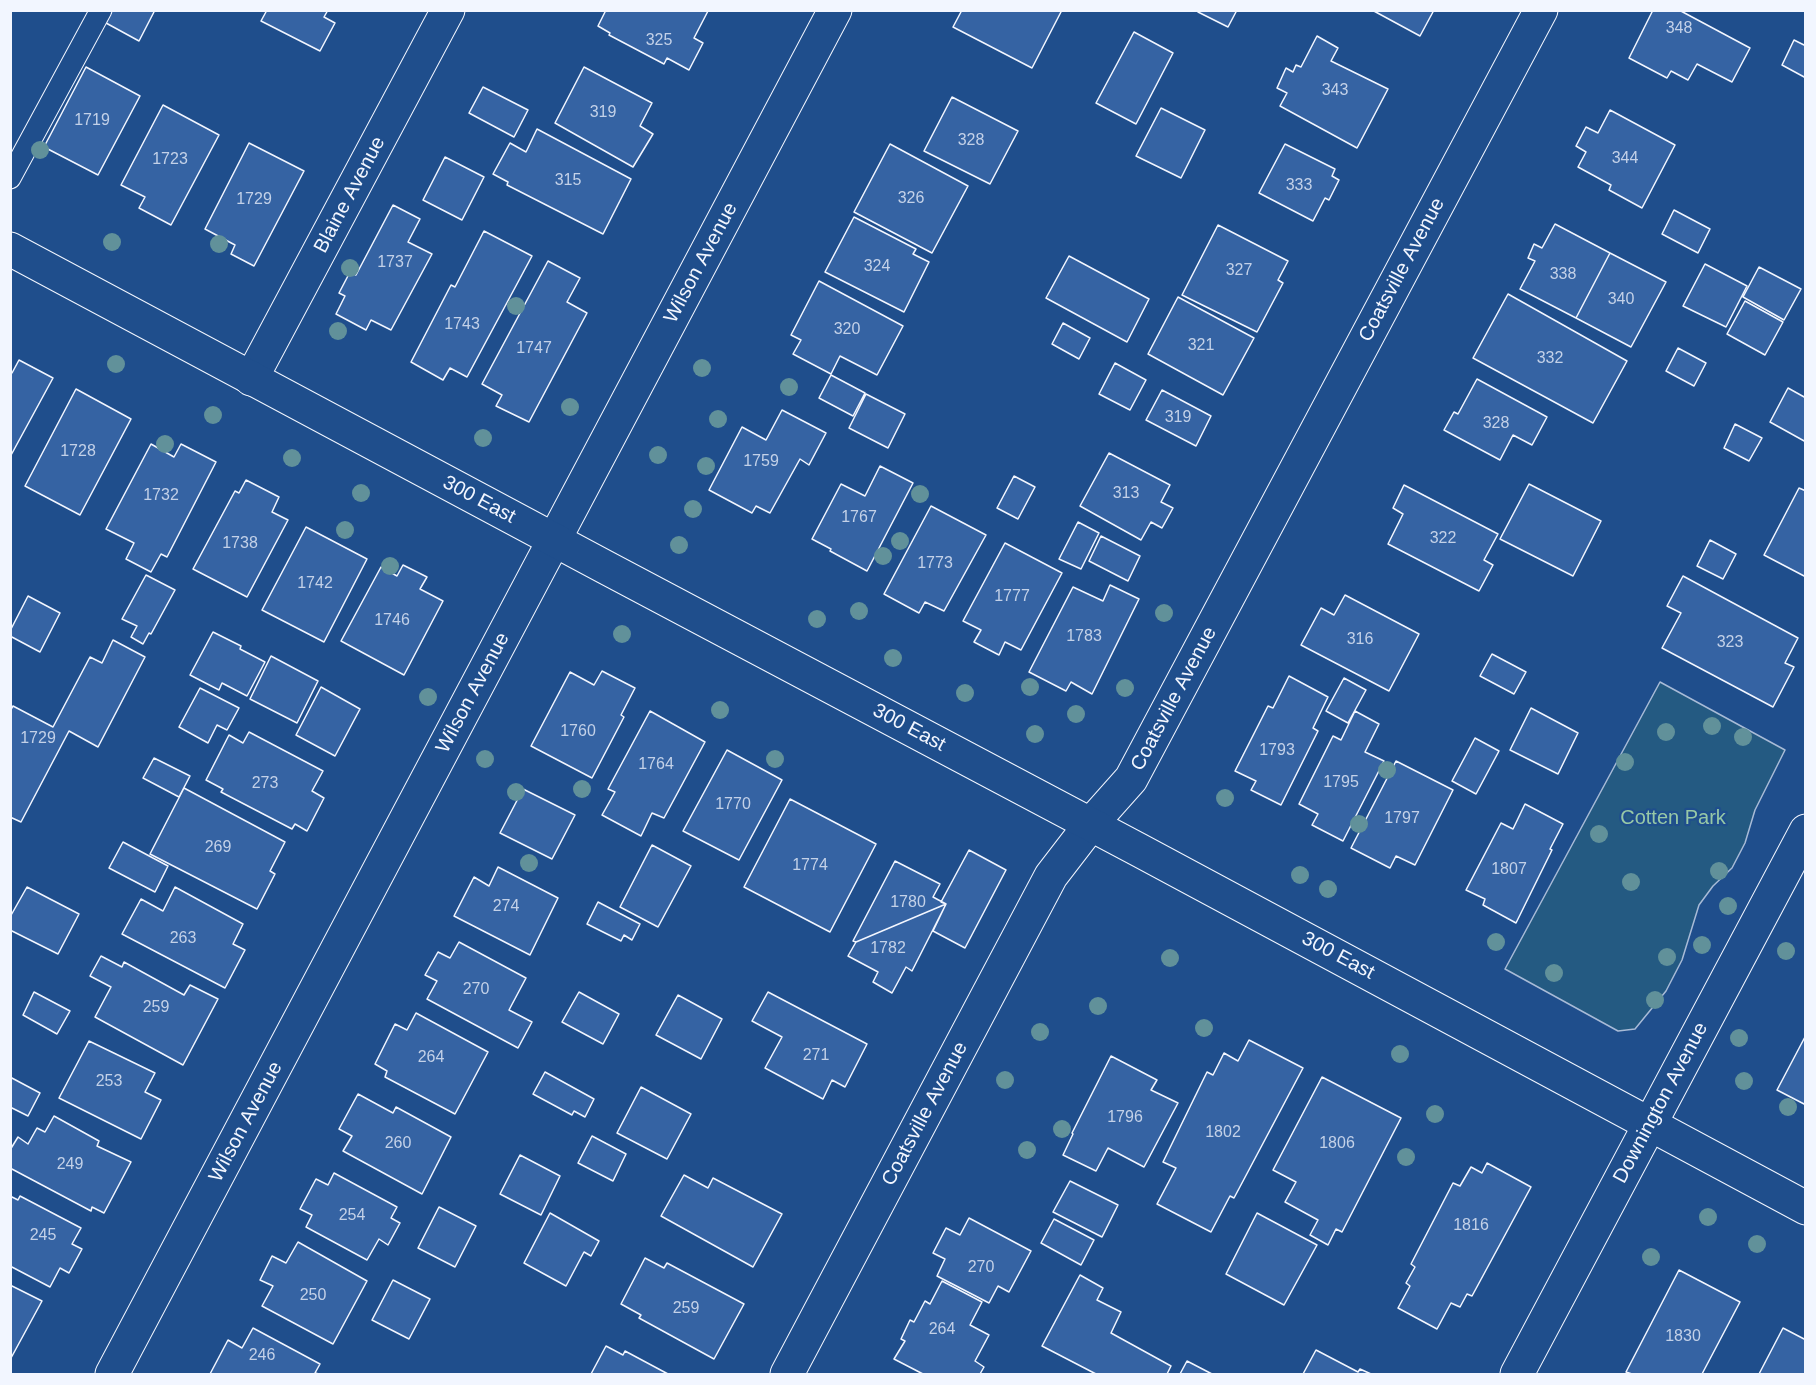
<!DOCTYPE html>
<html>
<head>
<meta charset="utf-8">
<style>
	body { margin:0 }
	#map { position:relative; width:1816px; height:1385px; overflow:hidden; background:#1f4e8c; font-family:Helvetica,sans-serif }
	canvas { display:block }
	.frame { position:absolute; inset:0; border:12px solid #f2f6ff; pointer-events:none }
</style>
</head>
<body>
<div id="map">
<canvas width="1816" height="1385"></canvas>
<div class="frame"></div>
</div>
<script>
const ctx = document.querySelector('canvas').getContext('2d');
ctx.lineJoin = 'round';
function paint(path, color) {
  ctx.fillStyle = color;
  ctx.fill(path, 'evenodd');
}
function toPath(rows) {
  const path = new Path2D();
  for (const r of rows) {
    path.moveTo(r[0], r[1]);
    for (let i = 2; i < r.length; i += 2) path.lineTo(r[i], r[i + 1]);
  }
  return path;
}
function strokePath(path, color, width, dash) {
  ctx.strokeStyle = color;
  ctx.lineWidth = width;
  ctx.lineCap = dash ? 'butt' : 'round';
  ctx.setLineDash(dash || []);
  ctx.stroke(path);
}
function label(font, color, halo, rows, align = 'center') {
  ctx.font = font + ' Helvetica,sans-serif';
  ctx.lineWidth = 4.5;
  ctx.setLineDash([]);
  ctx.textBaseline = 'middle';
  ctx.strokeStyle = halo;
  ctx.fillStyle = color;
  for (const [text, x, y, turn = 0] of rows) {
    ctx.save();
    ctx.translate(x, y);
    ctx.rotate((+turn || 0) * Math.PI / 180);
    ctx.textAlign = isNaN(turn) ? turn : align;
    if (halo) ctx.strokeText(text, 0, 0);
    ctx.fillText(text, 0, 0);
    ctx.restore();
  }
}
const green = toPath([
	[1660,682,1785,750,1755,810,1745,843,1732,868,1713,886,1699,905,1682,960,1666,991,1635,1029,1618,1031,1505,969,1660,682]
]);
const building = toPath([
	[112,10,155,10,139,41,106,23,112,10],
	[267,10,328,10,324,17,335,23,320,51,261,21,267,10],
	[606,10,706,10,708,11,694,38,703,43,689,70,667,58,664,64,609,35,610,33,598,26,606,10],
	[962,10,1062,10,1032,68,953,27,962,10],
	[1199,10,1237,10,1228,27,1198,12,1199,10],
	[1372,10,1434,10,1420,36,1372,10],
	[1653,10,1679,10,1750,48,1732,82,1697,64,1688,80,1671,71,1667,78,1629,58,1653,10],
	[1134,32,1173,53,1136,124,1096,103,1134,32],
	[1317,36,1338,48,1331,61,1388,89,1357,148,1280,106,1287,93,1277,88,1286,68,1293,72,1296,65,1301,67,1317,36],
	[1794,40,1806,46,1806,78,1782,65,1794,40],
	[86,67,140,96,98,175,44,147,86,67],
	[584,67,652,103,640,126,653,134,633,167,555,123,584,67],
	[483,87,528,110,514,137,469,113,483,87],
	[952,97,1018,131,990,184,924,151,952,97],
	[163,105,219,135,171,225,139,208,145,197,121,185,163,105],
	[1161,108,1205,130,1181,178,1136,156,1161,108],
	[1610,110,1675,145,1642,208,1609,190,1611,185,1578,167,1586,152,1576,146,1586,127,1598,133,1610,110],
	[537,129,631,179,603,234,507,185,508,182,493,174,510,143,526,152,537,129],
	[249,143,304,171,254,266,231,254,235,245,205,229,249,143],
	[890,144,968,186,932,253,854,212,890,144],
	[1285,144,1335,169,1332,176,1339,180,1329,200,1325,198,1313,221,1259,193,1285,144],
	[445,157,484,177,462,220,423,200,445,157],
	[393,205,420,219,408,242,432,254,391,330,371,320,366,330,336,314,345,296,339,293,350,272,356,275,393,205],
	[1674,210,1710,229,1698,253,1662,234,1674,210],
	[854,217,916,249,913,254,929,262,904,312,825,272,854,217],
	[1555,224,1610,253,1576,318,1520,289,1535,261,1528,258,1534,244,1542,248,1555,224],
	[1218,225,1288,261,1278,280,1283,283,1257,332,1182,295,1218,225],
	[484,231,532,256,467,377,450,368,443,380,411,362,451,285,455,287,484,231],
	[1610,253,1666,282,1631,347,1576,318,1610,253],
	[1069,256,1149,299,1127,342,1046,298,1069,256],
	[548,261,580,278,567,302,587,313,529,422,496,406,502,395,482,384,548,261],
	[1705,264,1747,286,1726,327,1683,306,1705,264],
	[1759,267,1801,289,1784,320,1743,297,1759,267],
	[819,281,903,326,877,375,840,356,831,374,793,354,801,340,791,335,819,281],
	[1508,294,1627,361,1593,423,1473,358,1508,294],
	[1178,297,1254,338,1223,395,1148,354,1178,297],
	[1745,301,1783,322,1765,355,1727,334,1745,301],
	[1063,323,1090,338,1079,359,1052,344,1063,323],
	[1678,348,1706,363,1694,386,1666,371,1678,348],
	[19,360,53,378,10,457,10,372,12,373,19,360],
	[1115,363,1146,380,1130,410,1099,394,1115,363],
	[831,375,865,393,853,416,819,398,831,375],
	[1477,379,1547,417,1532,445,1513,435,1500,460,1444,430,1454,412,1458,414,1477,379],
	[1788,388,1806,398,1806,442,1770,422,1788,388],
	[76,389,131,419,80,515,25,486,76,389],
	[1162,390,1211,416,1196,446,1146,420,1162,390],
	[866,394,905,414,888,448,849,428,866,394],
	[782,410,826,433,809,465,800,459,770,513,756,506,752,513,709,490,742,427,766,440,782,410],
	[1735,424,1762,438,1749,461,1724,448,1735,424],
	[151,444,174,457,181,444,216,462,167,557,161,554,151,572,126,559,134,543,106,529,151,444],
	[1109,453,1170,485,1161,502,1173,508,1162,528,1151,522,1141,540,1080,506,1109,453],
	[880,466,913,483,867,571,830,551,831,549,812,539,841,484,865,496,880,466],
	[1014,476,1035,487,1018,519,997,508,1014,476],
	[246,480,279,497,272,512,288,520,247,597,193,569,235,491,239,493,246,480],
	[1529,484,1601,521,1573,576,1500,539,1529,484],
	[1404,485,1498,534,1484,560,1493,565,1479,591,1388,544,1403,514,1393,508,1404,485],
	[1799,488,1806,491,1806,577,1764,555,1799,488],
	[931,506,986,535,944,611,925,602,919,613,884,594,931,506],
	[1078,522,1099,533,1081,569,1059,559,1078,522],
	[306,527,367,559,324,642,262,610,306,527],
	[1101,536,1140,556,1128,581,1089,561,1101,536],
	[1710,540,1736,554,1723,579,1697,566,1710,540],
	[1005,543,1062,573,1021,650,1005,642,999,655,974,642,981,630,963,621,1005,543],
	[403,565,427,577,420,589,443,601,404,675,341,641,381,567,397,576,403,565],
	[146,575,175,590,151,634,149,633,143,644,131,637,137,626,122,619,146,575],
	[1683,576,1798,638,1785,663,1794,667,1773,707,1662,648,1681,613,1667,606,1683,576],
	[1110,585,1139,599,1092,694,1071,682,1066,691,1029,672,1073,587,1103,601,1110,585],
	[1345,595,1419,634,1389,691,1301,645,1321,608,1334,615,1345,595],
	[28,596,60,613,40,652,10,636,10,631,28,596],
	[213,632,241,646,240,649,265,662,247,696,222,683,219,690,190,675,213,632],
	[113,640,145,657,98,747,69,731,21,822,10,817,10,711,13,706,53,727,90,657,102,663,113,640],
	[1492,654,1526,672,1514,694,1480,676,1492,654],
	[271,656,318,681,297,723,250,699,271,656],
	[602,671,635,688,621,715,624,717,592,778,531,746,570,672,594,685,602,671],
	[1289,676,1328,697,1313,728,1318,731,1281,805,1251,790,1256,781,1235,771,1268,706,1273,708,1289,676],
	[1344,678,1366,690,1348,723,1326,711,1344,678],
	[321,687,360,709,335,756,296,735,321,687],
	[200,688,239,708,227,730,217,725,208,743,179,727,200,688],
	[1531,708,1578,733,1558,774,1510,750,1531,708],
	[650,711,705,742,664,818,652,813,641,836,602,815,615,792,608,789,650,711],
	[1355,711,1379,724,1365,752,1384,761,1343,841,1312,825,1318,814,1299,804,1333,736,1341,740,1355,711],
	[249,732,323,771,312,791,324,798,307,831,295,824,292,829,221,792,223,789,206,780,229,735,243,743,249,732],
	[1475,738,1499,751,1476,794,1452,781,1475,738],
	[727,750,782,780,739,860,683,831,727,750],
	[154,758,190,776,179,797,143,778,154,758],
	[1396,761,1453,790,1415,865,1396,856,1390,868,1351,848,1396,761],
	[184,788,285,842,270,871,275,874,257,909,150,854,184,788],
	[523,789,575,815,552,859,500,833,523,789],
	[790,799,876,844,830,932,744,887,790,799],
	[1525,804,1563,824,1550,849,1552,850,1516,923,1483,905,1485,899,1466,890,1501,823,1513,829,1525,804],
	[123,842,168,866,155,892,109,868,123,842],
	[652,845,691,866,658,927,620,907,652,845],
	[969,850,1006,870,965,948,933,931,946,904,941,902,969,850],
	[895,861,940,884,933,897,946,904,856,942,853,941,895,861],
	[498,867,558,898,530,955,454,916,474,877,489,886,498,867],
	[27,887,79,914,58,954,10,930,10,917,27,887],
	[175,887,243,924,233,944,245,950,225,988,122,934,141,899,163,911,175,887],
	[598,902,640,924,632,940,624,935,621,941,587,924,598,902],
	[946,904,912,971,906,967,892,993,873,982,878,972,848,956,856,942,946,904],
	[459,942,526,978,509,1010,532,1022,518,1048,427,999,437,981,425,975,438,952,450,958,459,942],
	[101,956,122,967,124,962,184,995,190,985,218,999,183,1065,95,1017,111,987,90,976,101,956],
	[34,992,70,1011,57,1034,23,1015,34,992],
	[579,992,619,1014,603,1044,562,1022,579,992],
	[768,992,867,1044,845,1087,832,1080,823,1099,765,1068,782,1037,752,1021,768,992],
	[678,995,722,1019,701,1059,656,1035,678,995],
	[416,1013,488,1052,455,1114,385,1077,387,1071,375,1064,395,1024,407,1030,416,1013],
	[1806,1035,1806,1105,1777,1090,1806,1035],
	[1249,1040,1303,1068,1234,1198,1230,1196,1211,1232,1157,1204,1176,1168,1163,1162,1207,1072,1213,1075,1224,1053,1238,1061,1249,1040],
	[89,1041,155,1073,145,1092,161,1100,141,1139,59,1098,89,1041],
	[1111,1056,1157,1080,1151,1090,1178,1103,1144,1167,1108,1148,1096,1171,1063,1155,1073,1134,1072,1133,1111,1056],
	[545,1072,594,1099,585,1117,574,1111,572,1115,533,1094,545,1072],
	[10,1077,40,1093,28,1116,10,1107,10,1077],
	[1322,1077,1401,1118,1342,1232,1336,1229,1328,1245,1310,1235,1318,1220,1285,1202,1296,1182,1273,1170,1322,1077],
	[641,1087,691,1114,667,1159,617,1133,641,1087],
	[358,1094,393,1113,396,1107,451,1137,422,1194,343,1151,352,1136,339,1129,358,1094],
	[54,1116,99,1141,97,1146,131,1162,104,1213,92,1207,91,1211,10,1168,10,1150,18,1137,28,1144,37,1128,45,1132,54,1116],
	[592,1136,626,1154,613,1181,578,1163,592,1136],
	[520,1155,560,1176,541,1215,500,1194,520,1155],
	[1487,1163,1531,1187,1472,1296,1467,1294,1460,1307,1451,1303,1437,1329,1398,1308,1410,1286,1406,1283,1415,1267,1411,1264,1453,1183,1460,1186,1471,1167,1482,1173,1487,1163],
	[334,1173,397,1207,391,1218,400,1223,388,1245,379,1239,367,1260,306,1227,312,1215,300,1209,316,1179,328,1185,334,1173],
	[684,1175,708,1188,713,1178,782,1214,753,1267,661,1216,684,1175],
	[1070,1181,1118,1205,1102,1237,1053,1212,1070,1181],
	[10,1196,18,1200,20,1196,81,1228,72,1244,82,1249,69,1273,60,1268,50,1287,10,1266,10,1196],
	[439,1207,476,1226,455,1267,418,1248,439,1207],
	[550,1213,599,1241,591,1256,584,1252,566,1286,524,1263,550,1213],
	[1257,1213,1317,1245,1284,1305,1226,1274,1257,1213],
	[969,1218,1031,1251,1009,1292,998,1286,989,1303,937,1276,945,1259,933,1253,946,1228,960,1235,969,1218],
	[1054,1219,1094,1240,1081,1265,1041,1243,1054,1219],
	[298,1242,367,1281,333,1344,262,1306,273,1286,260,1280,272,1256,286,1263,298,1242],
	[645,1258,664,1268,667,1263,744,1304,714,1359,639,1318,641,1315,621,1304,645,1258],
	[1679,1270,1740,1302,1702,1374,1632,1374,1626,1372,1679,1270],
	[1080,1275,1103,1288,1097,1300,1121,1312,1111,1333,1171,1366,1167,1374,1096,1374,1042,1346,1080,1275],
	[393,1280,430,1299,409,1339,372,1320,393,1280],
	[942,1281,982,1302,970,1325,989,1335,975,1361,984,1367,980,1374,923,1374,894,1359,905,1341,901,1339,910,1320,914,1322,925,1301,930,1304,942,1281],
	[10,1285,42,1301,11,1358,10,1358,10,1285],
	[253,1328,320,1364,315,1373,319,1374,210,1374,228,1340,242,1348,253,1328],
	[1783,1328,1806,1340,1806,1374,1759,1374,1783,1328],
	[606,1346,623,1355,625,1351,668,1374,591,1374,606,1346],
	[1316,1350,1358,1372,1360,1369,1371,1374,1303,1374,1316,1350],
	[1187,1361,1212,1374,1180,1374,1187,1361]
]);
const lane = toPath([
	[10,178,101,10]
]);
const street = toPath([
	[251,379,448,10],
	[112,1374,835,10],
	[787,1374,1051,876,1091,824,1131,779,1541,10],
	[1517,1374,1806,831]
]);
const secondary = toPath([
	[10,249,605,567,1139,850,1806,1208]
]);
const trees = [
	[40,150],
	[112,242],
	[219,244],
	[350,268],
	[516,306],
	[338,331],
	[116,364],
	[702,368],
	[789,387],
	[570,407],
	[213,415],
	[718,419],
	[483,438],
	[165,444],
	[658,455],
	[292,458],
	[706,466],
	[361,493],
	[920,494],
	[693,509],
	[345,530],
	[900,541],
	[679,545],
	[883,556],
	[390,566],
	[859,611],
	[1164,613],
	[817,619],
	[622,634],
	[893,658],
	[1030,687],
	[1125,688],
	[965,693],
	[428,697],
	[720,710],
	[1076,714],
	[1712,726],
	[1666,732],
	[1035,734],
	[1743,737],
	[485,759],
	[775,759],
	[1625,762],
	[1387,770],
	[582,789],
	[516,792],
	[1225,798],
	[1359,824],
	[1599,834],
	[529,863],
	[1719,871],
	[1300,875],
	[1631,882],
	[1328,889],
	[1728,906],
	[1496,942],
	[1702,945],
	[1786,951],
	[1667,957],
	[1170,958],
	[1554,973],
	[1655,1000],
	[1098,1006],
	[1204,1028],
	[1040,1032],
	[1739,1038],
	[1400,1054],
	[1005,1080],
	[1744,1081],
	[1788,1107],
	[1435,1114],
	[1062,1129],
	[1027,1150],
	[1406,1157],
	[1708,1217],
	[1757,1244],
	[1651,1257]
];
const numberNames = [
	["348",1679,29],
	["325",659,41],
	["343",1335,91],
	["319",603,113],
	["1719",92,121],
	["328",971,141],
	["344",1625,159],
	["1723",170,160],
	["315",568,181],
	["333",1299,186],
	["326",911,199],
	["1729",254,200],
	["1737",395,263],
	["324",877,267],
	["327",1239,271],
	["338",1563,275],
	["340",1621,300],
	["1743",462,325],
	["320",847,330],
	["321",1201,346],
	["1747",534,349],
	["332",1550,359],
	["319",1178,418],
	["328",1496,424],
	["1728",78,452],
	["1759",761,462],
	["313",1126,494],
	["1732",161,496],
	["1767",859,518],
	["322",1443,539],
	["1738",240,544],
	["1773",935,564],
	["1742",315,584],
	["1777",1012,597],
	["1746",392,621],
	["1783",1084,637],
	["316",1360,640],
	["323",1730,643],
	["1760",578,732],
	["1729",38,739],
	["1793",1277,751],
	["1764",656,765],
	["1795",1341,783],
	["273",265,784],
	["1770",733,805],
	["1797",1402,819],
	["269",218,848],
	["1774",810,866],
	["1807",1509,870],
	["1780",908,903],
	["274",506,907],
	["263",183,939],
	["1782",888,949],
	["270",476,990],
	["259",156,1008],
	["271",816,1056],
	["264",431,1058],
	["253",109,1082],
	["1796",1125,1118],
	["1802",1223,1133],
	["260",398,1144],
	["1806",1337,1144],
	["249",70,1165],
	["254",352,1216],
	["1816",1471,1226],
	["245",43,1236],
	["270",981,1268],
	["250",313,1296],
	["259",686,1309],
	["264",942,1330],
	["1830",1683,1337],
	["246",262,1356]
];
const streetNames = [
	["Blaine Avenue",350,195,-62],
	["Wilson Avenue",701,263,-62],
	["Coatsville Avenue",1402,270,-62],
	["300 East",479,500,28],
	["Wilson Avenue",473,693,-62],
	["Coatsville Avenue",1174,699,-62],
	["300 East",909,728,28],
	["300 East",1338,956,28],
	["Downington Avenue",1661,1103,-62],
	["Coatsville Avenue",925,1114,-62],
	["Wilson Avenue",246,1122,-62]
];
const parkNames = [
	["Cotten Park",1673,818]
];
paint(green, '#245a82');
strokePath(green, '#a8bbd7', 1.5);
paint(building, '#3563a3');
strokePath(building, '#f2f6ff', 1.5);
strokePath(lane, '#f2f6ff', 23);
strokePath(street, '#f2f6ff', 35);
strokePath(secondary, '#f2f6ff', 35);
strokePath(lane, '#1f4e8c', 21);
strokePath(street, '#1f4e8c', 33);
strokePath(secondary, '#1f4e8c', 33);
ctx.fillStyle = '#61919a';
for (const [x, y] of trees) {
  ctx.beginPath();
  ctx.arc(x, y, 9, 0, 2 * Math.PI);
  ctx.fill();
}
label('16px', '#c3d1e8', null, numberNames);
label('20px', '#f2f6ff', '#1f4e8c', streetNames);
label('20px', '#97c8a6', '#1f4e8c', parkNames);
</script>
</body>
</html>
